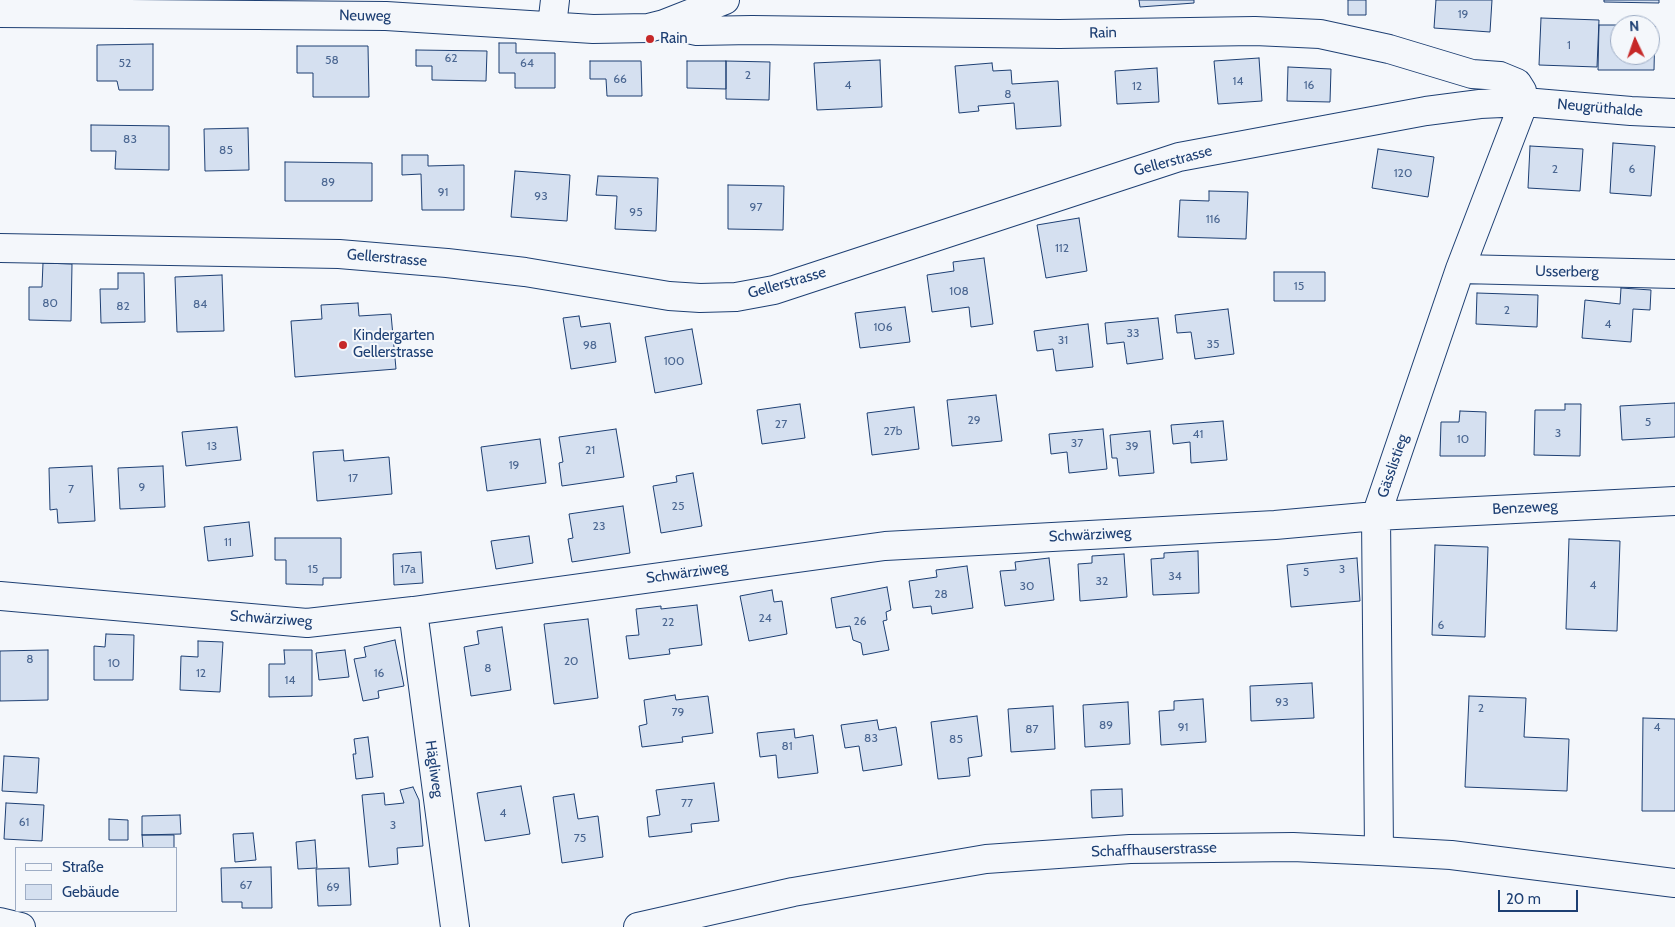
<!DOCTYPE html>
<html>
<head>
<meta charset="utf-8">
<style>
	body { margin:0 }
	#map { position:relative; width:1675px; height:927px; overflow:hidden; background:#f4f7fb; font-family:Cabin,sans-serif }
	canvas { display:block }
	.legend { position:absolute; left:15px; top:847px; width:162px; height:65px; box-sizing:border-box; background:#f4f7fb; border:1px solid #9eadc5; margin:0; padding:6px 9px; list-style:none; font-size:15px; color:#1d3f73 }
	.legend li { display:flex; align-items:center; gap:10px; height:25px }
	.legend b { width:25px; border:1px solid #9eadc5 }
	.north { position:absolute; left:1610px; top:15px; width:50px; height:50px; box-sizing:border-box; background:#f4f7fb; border:1px solid #9eadc5; border-radius:50%; rotate:357deg; font-size:14px; font-weight:700; line-height:20px; text-align:center; color:#1d3f73 }
	.north::after { content:''; display:block; margin:auto; width:18px; height:22px; background:#c62828; clip-path:polygon(50% 0,100% 100%,50% 72%,0 100%) }
	.scale { position:absolute; left:1498px; top:890px; width:80px; height:22px; box-sizing:border-box; border:2px solid #1d3f73; border-top:0; padding-left:6px; font-size:15px; line-height:18px; white-space:nowrap; color:#1d3f73; -webkit-text-stroke:4px #f4f7fb; paint-order:stroke }
</style>
</head>
<body>
<div id="map">
<canvas width="1675" height="927"></canvas>
<ul class="legend">
<li><b style="height:6px;background:#f4f7fb"></b>Straße</li>
<li><b style="height:14px;background:#d5e0f0"></b>Gebäude</li>
</ul>
<div class="north">N</div>
<div class="scale">20 m</div>
</div>
<script>
const ctx = document.querySelector('canvas').getContext('2d');
ctx.lineJoin = 'round';
function paint(path, color) {
  ctx.fillStyle = color;
  ctx.fill(path, 'evenodd');
}
function toPath(rows) {
  const path = new Path2D();
  for (const r of rows) {
    path.moveTo(r[0], r[1]);
    for (let i = 2; i < r.length; i += 2) path.lineTo(r[i], r[i + 1]);
  }
  return path;
}
function strokePath(path, color, width, dash) {
  ctx.strokeStyle = color;
  ctx.lineWidth = width;
  ctx.lineCap = dash ? 'butt' : 'round';
  ctx.setLineDash(dash || []);
  ctx.stroke(path);
}
function label(font, color, halo, rows, align = 'center') {
  ctx.font = font + ' Cabin,sans-serif';
  ctx.lineWidth = 4;
  ctx.setLineDash([]);
  ctx.textBaseline = 'middle';
  ctx.strokeStyle = halo;
  ctx.fillStyle = color;
  for (const [text, x, y, turn = 0] of rows) {
    ctx.save();
    ctx.translate(x, y);
    ctx.rotate((+turn || 0) * Math.PI / 180);
    ctx.textAlign = isNaN(turn) ? turn : align;
    if (halo) ctx.strokeText(text, 0, 0);
    ctx.fillText(text, 0, 0);
    ctx.restore();
  }
}
const building = toPath([
	[1139,0,1194,0,1194,3,1140,7,1139,0],
	[1348,0,1366,0,1366,15,1348,15,1348,0],
	[1436,0,1492,0,1490,32,1434,28,1436,0],
	[1604,0,1659,0,1659,3,1604,2,1604,0],
	[1541,18,1599,20,1597,67,1539,65,1541,18],
	[1599,25,1620,25,1620,55,1650,55,1650,26,1655,26,1654,70,1598,70,1599,25],
	[499,43,516,43,516,53,555,53,555,88,515,88,515,73,499,73,499,43],
	[153,44,153,90,119,90,117,81,97,81,97,45,153,44],
	[297,46,368,46,369,97,313,97,313,73,297,73,297,46],
	[416,50,487,51,486,81,432,80,432,66,416,66,416,50],
	[1259,58,1262,101,1218,104,1214,61,1259,58],
	[880,60,882,107,817,110,814,63,880,60],
	[590,61,641,61,642,96,607,96,606,79,590,79,590,61],
	[687,61,726,61,726,89,687,88,687,61],
	[726,61,770,62,769,100,726,99,726,61],
	[992,63,993,71,1011,70,1012,84,1058,81,1061,126,1016,129,1014,103,978,106,979,111,959,113,955,66,992,63],
	[1288,67,1331,69,1330,102,1287,101,1288,67],
	[1157,68,1159,102,1117,104,1115,71,1157,68],
	[91,125,169,126,169,170,115,169,116,151,91,151,91,125],
	[248,128,249,170,205,171,204,129,248,128],
	[1613,143,1655,146,1651,196,1610,193,1613,143],
	[1530,146,1583,149,1580,191,1528,188,1530,146],
	[1378,149,1434,157,1428,197,1372,188,1378,149],
	[402,155,428,155,428,166,464,165,464,210,422,210,421,174,402,175,402,155],
	[285,162,372,163,372,201,285,201,285,162],
	[515,171,570,175,567,221,511,217,515,171],
	[598,176,658,178,656,231,615,229,617,196,596,195,598,176],
	[728,185,784,186,783,230,728,229,728,185],
	[1209,191,1248,192,1246,239,1178,237,1180,200,1209,201,1209,191],
	[1079,218,1087,271,1046,278,1037,225,1079,218],
	[984,258,993,324,971,327,969,307,932,312,927,275,954,271,953,262,984,258],
	[43,263,72,264,71,321,29,320,29,287,42,287,43,263],
	[1274,272,1325,272,1325,301,1274,301,1274,272],
	[118,273,144,273,145,322,101,323,100,289,118,289,118,273],
	[222,275,224,331,177,332,175,277,222,275],
	[1621,288,1651,290,1650,310,1633,309,1631,342,1582,338,1585,300,1620,304,1621,288],
	[1477,293,1538,295,1537,327,1476,324,1477,293],
	[358,303,359,316,391,314,396,369,295,377,291,321,322,319,321,305,358,303],
	[905,307,910,342,860,348,855,313,905,307],
	[1228,309,1234,354,1195,359,1191,332,1177,333,1175,315,1228,309],
	[579,316,581,327,610,323,616,362,571,369,563,318,579,316],
	[1158,318,1163,359,1127,364,1124,342,1107,344,1105,323,1158,318],
	[1088,324,1093,367,1056,371,1053,349,1037,351,1034,331,1088,324],
	[692,329,702,384,655,393,645,337,692,329],
	[996,395,1002,441,952,446,947,400,996,395],
	[1675,403,1675,437,1622,440,1620,406,1675,403],
	[800,404,805,438,762,444,757,410,800,404],
	[1565,404,1581,404,1580,456,1534,455,1535,410,1565,410,1565,404],
	[914,407,919,449,872,455,867,413,914,407],
	[1460,411,1486,412,1485,456,1440,456,1441,422,1459,422,1460,411],
	[1223,421,1227,460,1191,463,1190,442,1173,444,1171,425,1223,421],
	[237,427,241,460,186,466,182,432,237,427],
	[616,429,624,477,562,486,559,463,563,462,559,437,616,429],
	[1103,429,1107,469,1069,473,1067,452,1051,454,1049,434,1103,429],
	[1150,431,1154,473,1119,476,1117,458,1112,458,1110,435,1150,431],
	[540,439,546,483,487,491,481,447,540,439],
	[343,450,344,461,389,457,392,494,317,501,313,452,343,450],
	[92,466,95,521,58,523,57,509,50,510,49,468,92,466],
	[163,466,165,507,120,509,118,468,163,466],
	[693,473,702,526,661,533,653,486,677,482,676,476,693,473],
	[623,506,630,553,572,562,568,539,573,538,569,514,623,506],
	[249,522,253,556,208,561,204,527,249,522],
	[529,536,533,563,496,569,491,541,529,536],
	[275,538,341,538,341,578,323,578,323,585,286,584,286,560,275,560,275,538],
	[1569,539,1620,541,1617,631,1566,629,1569,539],
	[1435,545,1488,547,1485,637,1432,635,1435,545],
	[1198,551,1199,593,1153,595,1151,559,1164,558,1164,553,1198,551],
	[421,552,423,583,394,585,393,554,421,552],
	[1124,554,1127,597,1080,601,1078,564,1092,563,1092,556,1124,554],
	[1049,558,1054,600,1005,606,1000,571,1016,570,1015,562,1049,558],
	[1357,558,1360,601,1291,607,1287,565,1357,558],
	[967,566,973,608,932,614,931,606,913,608,909,581,937,577,936,570,967,566],
	[887,587,891,610,886,612,887,620,883,621,889,650,863,655,861,643,853,640,850,626,836,628,831,598,887,587],
	[772,590,774,602,782,601,787,634,749,641,740,596,772,590],
	[697,605,702,645,669,649,670,654,629,659,626,636,639,635,636,609,661,606,661,609,697,605],
	[588,619,598,698,554,704,544,624,588,619],
	[502,627,511,690,471,696,464,647,479,644,477,631,502,627],
	[106,634,134,635,133,680,94,680,94,646,105,647,106,634],
	[395,640,404,686,378,691,379,698,363,701,354,659,366,657,364,647,395,640],
	[198,641,223,642,220,692,180,690,181,656,198,657,198,641],
	[48,650,48,700,0,701,0,651,48,650],
	[284,650,312,650,312,696,269,697,269,664,285,664,284,650],
	[345,650,349,677,319,680,316,653,345,650],
	[1312,683,1314,718,1251,721,1250,686,1312,683],
	[675,695,676,700,708,696,713,733,682,737,683,742,642,747,639,726,647,724,644,700,675,695],
	[1469,696,1526,698,1524,737,1569,739,1567,791,1465,787,1469,696],
	[1203,699,1206,742,1161,745,1159,711,1174,710,1174,701,1203,699],
	[1128,702,1130,744,1085,747,1083,705,1128,702],
	[1053,706,1055,749,1011,752,1008,709,1053,706],
	[977,716,982,756,968,758,970,776,938,779,931,722,977,716],
	[1643,718,1675,719,1675,811,1642,811,1643,718],
	[877,720,879,730,896,727,902,765,863,771,859,746,845,748,841,725,877,720],
	[794,729,795,738,813,735,818,773,778,778,776,755,760,757,757,733,794,729],
	[368,737,373,777,356,779,353,754,356,754,354,739,368,737],
	[4,756,39,758,37,793,2,791,4,756],
	[714,783,719,821,691,824,692,832,649,837,647,817,660,815,656,790,714,783],
	[521,786,530,834,485,841,477,793,521,786],
	[413,787,419,800,423,846,397,848,398,864,369,867,362,795,384,793,385,805,404,803,400,790,413,787],
	[1122,789,1123,816,1092,818,1091,790,1122,789],
	[574,794,578,819,598,816,603,857,562,863,553,797,574,794],
	[6,803,44,805,42,841,4,839,6,803],
	[180,815,181,834,142,835,142,816,180,815],
	[109,819,128,820,128,840,109,840,109,819],
	[253,833,256,860,235,862,233,834,253,833],
	[142,835,174,835,174,848,143,848,142,835],
	[315,840,317,868,298,869,296,842,315,840],
	[271,867,272,908,242,908,242,902,222,902,221,868,271,867],
	[349,868,351,905,318,906,316,869,349,868]
]);
const minor = toPath([
	[0,13,386,16,593,29,648,28,664,24,725,0],
	[664,24,697,31,752,30,1059,34,1255,31,1320,34,1389,49,1472,74,1500,76,1517,83,1522,91,1524,102],
	[552,26,555,0],
	[0,248,339,254,447,263,525,272,669,296,700,298,736,297,774,290,1179,157,1426,111,1480,104,1524,102,1631,111,1675,113],
	[1460,269,1675,274],
	[0,596,307,623,413,611,885,546,1275,525,1376,516,1675,501],
	[413,611,455,927],
	[1379,851,1376,516,1460,269,1524,102]
]);
const major = toPath([
	[0,922,21,927],
	[638,927,793,892,986,859,1130,849,1293,847,1379,851,1451,855,1675,883]
]);
const markers = [
	[650,39,5,"#c62828"],
	[343,345,5,"#c62828"]
];
const numberNames = [
	["19",1463,14],
	["1",1569,45],
	["62",451,58],
	["58",332,60],
	["52",125,63],
	["64",527,63],
	["2",748,75],
	["66",620,79],
	["14",1238,81],
	["4",848,85],
	["16",1309,85],
	["12",1137,86],
	["8",1008,94],
	["83",130,139],
	["85",226,150],
	["2",1555,169],
	["6",1632,169],
	["120",1403,173],
	["89",328,182],
	["91",443,192],
	["93",541,196],
	["97",756,207],
	["95",636,212],
	["116",1213,219],
	["112",1062,248],
	["15",1299,286],
	["108",959,291],
	["80",50,303],
	["84",200,304],
	["82",123,306],
	["2",1507,310],
	["4",1608,324],
	["106",883,327],
	["33",1133,333],
	["31",1063,340],
	["35",1213,344],
	["98",590,345],
	["100",674,361],
	["29",974,420],
	["5",1648,422],
	["27",781,424],
	["27b",893,431],
	["3",1558,433],
	["41",1198,434],
	["10",1463,439],
	["37",1077,443],
	["13",212,446],
	["39",1132,446],
	["21",590,450],
	["19",514,465],
	["17",353,478],
	["9",142,487],
	["7",71,489],
	["25",678,506],
	["23",599,526],
	["11",228,542],
	["15",313,569],
	["17a",408,569],
	["3",1342,569],
	["5",1306,572],
	["34",1175,576],
	["32",1102,581],
	["4",1593,585],
	["30",1027,586],
	["28",941,594],
	["24",765,618],
	["26",860,621],
	["22",668,622],
	["6",1441,625],
	["8",30,659],
	["20",571,661],
	["10",114,663],
	["8",488,668],
	["12",201,673],
	["16",379,673],
	["14",290,680],
	["93",1282,702],
	["2",1481,708],
	["79",678,712],
	["89",1106,725],
	["91",1183,727],
	["4",1657,727],
	["87",1032,729],
	["83",871,738],
	["85",956,739],
	["81",787,746],
	["77",687,803],
	["4",503,813],
	["61",24,822],
	["3",393,825],
	["75",580,838],
	["67",246,885],
	["69",333,887]
];
const streetNames = [
	["Neuweg",365,16,1],
	["Rain",1103,33,-1],
	["Neugrüthalde",1600,108,5],
	["Gellerstrasse",1173,161,-15],
	["Gellerstrasse",387,258,5],
	["Usserberg",1567,272,1],
	["Gellerstrasse",787,283,-16],
	["Gässlistieg",1393,466,-71],
	["Benzeweg",1525,508,-3],
	["Schwärziweg",1090,535,-3],
	["Schwärziweg",687,573,-8],
	["Schwärziweg",271,619,4],
	["Hägliweg",434,769,82],
	["Schaffhauserstrasse",1154,850,-2]
];
const poiNames = [
	["Rain",660,39],
	["Kindergarten",353,336],
	["Gellerstrasse",353,353]
];
paint(building, '#d5e0f0');
strokePath(building, '#1d3f73', 1);
strokePath(minor, '#1d3f73', 30);
strokePath(major, '#1d3f73', 30);
strokePath(minor, '#f4f7fb', 28);
strokePath(major, '#f4f7fb', 28);
for (const [x, y, r, color] of markers) {
  const dot = new Path2D();
  dot.arc(x, y, r, 0, 2 * Math.PI);
  ctx.fillStyle = color;
  ctx.fill(dot);
  strokePath(dot, '#f4f7fb', 2);
}
label('12px', '#4b6792', null, numberNames);
label('15px', '#1d3f73', '#f4f7fb', streetNames);
label('15px', '#1d3f73', '#f4f7fb', poiNames, 'left');
</script>
</body>
</html>
